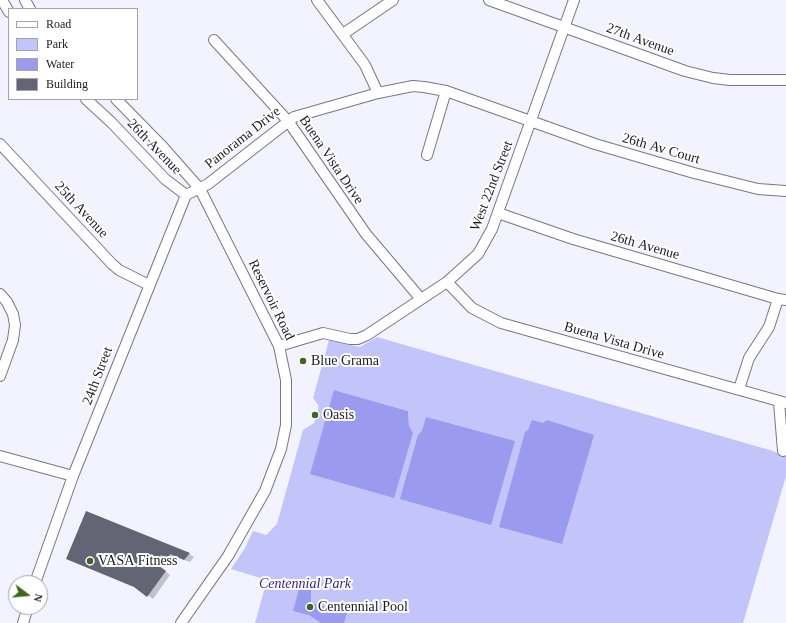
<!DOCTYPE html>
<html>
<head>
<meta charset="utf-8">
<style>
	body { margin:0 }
	#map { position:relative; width:786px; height:623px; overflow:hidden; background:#f3f3ff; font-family:"Times New Roman",serif }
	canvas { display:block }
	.legend { position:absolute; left:8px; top:8px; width:130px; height:92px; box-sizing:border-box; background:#fff; border:1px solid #a4a4a7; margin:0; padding:5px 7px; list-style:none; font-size:12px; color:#1b1b22 }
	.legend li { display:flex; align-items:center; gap:8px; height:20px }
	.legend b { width:20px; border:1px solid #a4a4a7 }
	.north { position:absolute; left:8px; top:575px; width:40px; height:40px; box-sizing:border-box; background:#fff; border:1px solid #a4a4a7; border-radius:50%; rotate:106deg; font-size:11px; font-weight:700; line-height:16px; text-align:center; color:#1b1b22 }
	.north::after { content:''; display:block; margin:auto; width:14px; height:18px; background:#40651e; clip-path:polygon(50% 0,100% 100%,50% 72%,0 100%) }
</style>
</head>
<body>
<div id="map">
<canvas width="786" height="623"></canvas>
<ul class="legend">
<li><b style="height:5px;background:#fff"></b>Road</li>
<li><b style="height:11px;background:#c2c4fa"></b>Park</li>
<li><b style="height:11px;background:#9a9aef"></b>Water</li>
<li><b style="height:11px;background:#636474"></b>Building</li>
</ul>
<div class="north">N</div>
</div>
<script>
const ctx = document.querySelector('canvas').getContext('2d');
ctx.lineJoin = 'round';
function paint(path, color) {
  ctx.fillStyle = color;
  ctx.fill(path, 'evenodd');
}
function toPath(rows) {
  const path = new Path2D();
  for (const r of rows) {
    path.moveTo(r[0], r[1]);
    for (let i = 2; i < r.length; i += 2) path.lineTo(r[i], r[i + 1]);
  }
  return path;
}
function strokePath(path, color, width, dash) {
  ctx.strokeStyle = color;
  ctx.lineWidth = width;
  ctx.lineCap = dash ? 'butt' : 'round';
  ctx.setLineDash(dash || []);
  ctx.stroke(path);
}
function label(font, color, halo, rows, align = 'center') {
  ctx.font = font + ' "Times New Roman",serif';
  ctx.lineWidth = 4;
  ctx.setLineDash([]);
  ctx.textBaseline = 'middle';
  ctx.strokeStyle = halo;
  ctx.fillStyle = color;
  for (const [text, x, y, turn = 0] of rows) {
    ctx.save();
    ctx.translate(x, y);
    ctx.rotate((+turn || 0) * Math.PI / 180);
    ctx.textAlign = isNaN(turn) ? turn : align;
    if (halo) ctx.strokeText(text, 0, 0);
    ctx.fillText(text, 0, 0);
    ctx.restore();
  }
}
const green = toPath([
	[377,337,773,451,786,457,786,476,743,623,255,623,267,580,231,569,245,548,253,531,266,535,277,524,303,430,314,423,319,406,313,398,329,340,360,347],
	[334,390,408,411,409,426]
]);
const water = toPath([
	[334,390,408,411,409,426,413,433,394,498,310,474],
	[426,417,515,441,491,525,400,499,418,435,422,431],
	[532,420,543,423,547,420,594,435,562,544,499,527,525,432,528,430],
	[299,589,311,590,311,603,347,613,344,623,321,623,309,615,293,611]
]);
const shadow = toPath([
	[87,512,189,554,194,557,190,562,176,557,174,561,166,557,159,566,170,575,153,599,138,588]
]);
const building = toPath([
	[86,511,190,553,184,560,170,554,168,559,161,555,155,563,166,571,147,597,134,587,66,559]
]);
const minor = toPath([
	[2,0,9,12],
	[25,0,30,9],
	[317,0,365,65,378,93],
	[489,0,685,71,713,78,730,80,786,80],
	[343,34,393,0],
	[214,40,288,121,366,234,421,299],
	[86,99,112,123,165,179,186,195],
	[116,99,163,147,200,189,279,346,286,380,286,425,281,449,265,491,228,556,181,623],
	[0,144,112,264,119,270,149,285],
	[427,155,446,91],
	[498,213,573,239,778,299,786,300],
	[447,282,472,308,501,323,786,403],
	[0,294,7,302,13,314,15,325,13,340,0,376],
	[279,346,323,333,350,339,358,339,367,335,447,282,478,254,492,229,574,0],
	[739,389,749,358,769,327,778,299],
	[779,402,783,451],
	[0,456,73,476],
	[35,583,73,476,186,195,208,184,294,117,378,93,413,86,424,87,446,91,595,144,694,173,758,189,786,191],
	[23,623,28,607]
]);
const markers = [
	[303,361,4,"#40651e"],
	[315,415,4,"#40651e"],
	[90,561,4,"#40651e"],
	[310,607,4,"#40651e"]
];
const streetNames = [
	["27th Avenue",640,40,20],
	["Panorama Drive",243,138,-38],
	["26th Avenue",154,147,46],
	["26th Av Court",661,149,16],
	["Buena Vista Drive",331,160,56],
	["West 22nd Street",492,186,-69],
	["25th Avenue",81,210,47],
	["26th Avenue",645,246,16],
	["Reservoir Road",271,300,64],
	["Buena Vista Drive",614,341,16],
	["24th Street",98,376,-69]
];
const poiNames = [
	["Blue Grama",311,361],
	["Oasis",323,415],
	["VASA Fitness",98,561],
	["Centennial Pool",318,607]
];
const parkNames = [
	["Centennial Park",305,584]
];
paint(green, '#c2c4fa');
paint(water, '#9a9aef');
paint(shadow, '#0003');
paint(building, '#636474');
strokePath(minor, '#767788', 12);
strokePath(minor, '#fff', 10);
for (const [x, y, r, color] of markers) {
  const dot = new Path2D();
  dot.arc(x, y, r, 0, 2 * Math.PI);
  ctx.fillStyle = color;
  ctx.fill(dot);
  strokePath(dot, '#fff', 1.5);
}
label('14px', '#1b1b22', '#fff', streetNames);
label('14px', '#1b1b22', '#fff', poiNames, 'left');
label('italic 14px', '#352687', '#fff', parkNames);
</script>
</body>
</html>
